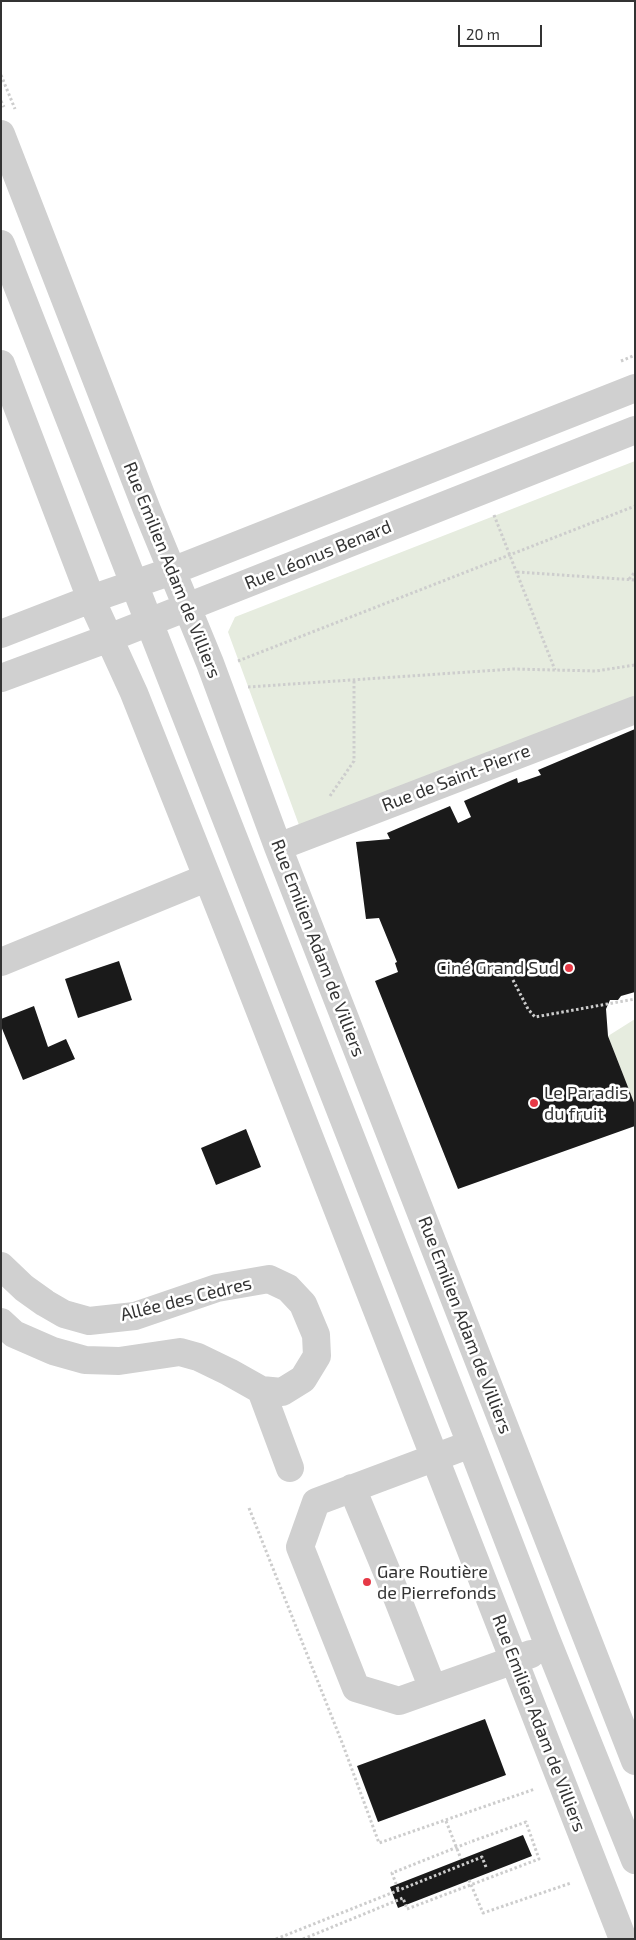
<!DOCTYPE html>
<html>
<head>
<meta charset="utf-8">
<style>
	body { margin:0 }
	#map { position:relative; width:636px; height:1940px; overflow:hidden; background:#fff; font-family:"Exo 2",sans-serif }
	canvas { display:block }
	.frame { position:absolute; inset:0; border:2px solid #333; pointer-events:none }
	.scale { position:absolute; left:458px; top:25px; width:84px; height:22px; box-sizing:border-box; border:2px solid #333; border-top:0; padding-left:6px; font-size:15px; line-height:18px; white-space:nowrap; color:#333; -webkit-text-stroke:4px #fff; paint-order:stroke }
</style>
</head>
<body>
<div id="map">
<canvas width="636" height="1940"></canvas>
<div class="frame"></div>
<div class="scale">20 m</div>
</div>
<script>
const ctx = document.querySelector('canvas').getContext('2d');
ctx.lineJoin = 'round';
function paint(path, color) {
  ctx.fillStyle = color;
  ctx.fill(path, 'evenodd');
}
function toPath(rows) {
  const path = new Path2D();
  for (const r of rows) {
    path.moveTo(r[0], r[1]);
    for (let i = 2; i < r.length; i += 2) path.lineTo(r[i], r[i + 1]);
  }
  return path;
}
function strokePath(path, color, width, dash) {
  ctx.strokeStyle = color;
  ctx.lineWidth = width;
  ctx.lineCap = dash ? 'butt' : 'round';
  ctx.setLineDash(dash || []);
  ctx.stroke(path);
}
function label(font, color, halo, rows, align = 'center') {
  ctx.font = font + ' "Exo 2",sans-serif';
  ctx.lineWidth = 5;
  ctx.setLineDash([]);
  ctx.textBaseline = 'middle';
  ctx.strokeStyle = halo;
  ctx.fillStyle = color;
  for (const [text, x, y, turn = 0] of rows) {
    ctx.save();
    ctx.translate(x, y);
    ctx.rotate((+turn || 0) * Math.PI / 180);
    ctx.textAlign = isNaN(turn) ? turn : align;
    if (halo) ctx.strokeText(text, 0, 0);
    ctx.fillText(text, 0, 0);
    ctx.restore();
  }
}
const green = toPath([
	[635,461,635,696,299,825,228,632,235,617],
	[635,1019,635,1103,634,1103,608,1036]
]);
const building = toPath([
	[635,729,635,992,621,996,618,1000,610,1000,606,1009,608,1036,635,1105,635,1126,458,1189,375,981,398,972,395,963,397,962,379,918,366,919,356,842,390,839,387,833,450,806,458,823,471,817,464,801,517,778,518,783,541,775,538,770],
	[119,961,132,1000,78,1018,65,979],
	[34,1006,48,1047,66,1039,75,1059,23,1080,1,1026,1,1019],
	[246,1129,261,1167,216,1185,201,1148],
	[485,1719,506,1775,378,1822,357,1766],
	[523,1835,532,1856,398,1908,390,1887]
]);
const path = toPath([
	[1,75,15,109],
	[1,101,4,107],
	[621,361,635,355],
	[494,515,555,670],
	[517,572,635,580],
	[629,579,635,572],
	[238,661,635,506],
	[248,687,513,669,596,671,635,665],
	[330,796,354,761,354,680],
	[513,980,528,1009,535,1017,635,999],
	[249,1508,343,1745,379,1843,535,1789],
	[446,1821,461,1859],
	[469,1880,483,1913,571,1883],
	[398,1889,392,1873,470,1842],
	[276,1939,482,1857,486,1867],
	[303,1939,403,1898,407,1909]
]);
const minor = toPath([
	[1,134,147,510,210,663,278,847,635,1761],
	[1,244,471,1444,545,1636,635,1860],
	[1,364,91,599,134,693,235,947,623,1939],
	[1,634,91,599,172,571,635,388],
	[1,678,109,638,635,430],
	[278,847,635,710],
	[1,962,206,878],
	[1,1266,24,1288,45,1303,64,1314,89,1321,135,1316,217,1288,269,1279,288,1288,303,1304,316,1335,317,1356,303,1379,282,1392,261,1390,229,1372,198,1357,180,1352,119,1361,85,1360,53,1351,14,1334,1,1322],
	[261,1390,290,1468],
	[471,1444,316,1502,300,1547,356,1688,399,1701,531,1654],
	[352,1488,389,1577,433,1689]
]);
const pathBridge = toPath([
	[407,1909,539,1859,526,1822,470,1842]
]);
const markers = [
	[569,968,5,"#e63946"],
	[534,1103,5,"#e63946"],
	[367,1582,5,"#e63946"]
];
const streetNames = [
	["Rue Léonus Benard",318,555,-22],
	["Rue Emilien Adam de Villiers",172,570,68],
	["Rue de Saint-Pierre",456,778,-21],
	["Rue Emilien Adam de Villiers",318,948,69],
	["Allée des Cèdres",186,1299,-14],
	["Rue Emilien Adam de Villiers",465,1325,69],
	["Rue Emilien Adam de Villiers",539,1723,69]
];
const poiNames = [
	["Ciné Grand Sud",559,968,"right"],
	["Le Paradis",544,1093],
	["du fruit",544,1114],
	["Gare Routière",377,1572],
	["de Pierrefonds",377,1593]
];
paint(green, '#e6ecdf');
paint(building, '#1a1a1a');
strokePath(path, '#cdcdcd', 3, [2.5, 2.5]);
strokePath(minor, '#d0d0d0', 28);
strokePath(pathBridge, '#cdcdcd', 3, [2.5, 2.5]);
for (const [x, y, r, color] of markers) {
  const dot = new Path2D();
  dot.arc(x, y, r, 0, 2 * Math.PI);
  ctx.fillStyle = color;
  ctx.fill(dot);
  strokePath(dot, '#fff', 2);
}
label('18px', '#333', '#fff', streetNames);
label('18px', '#333', '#fff', poiNames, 'left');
</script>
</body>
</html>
